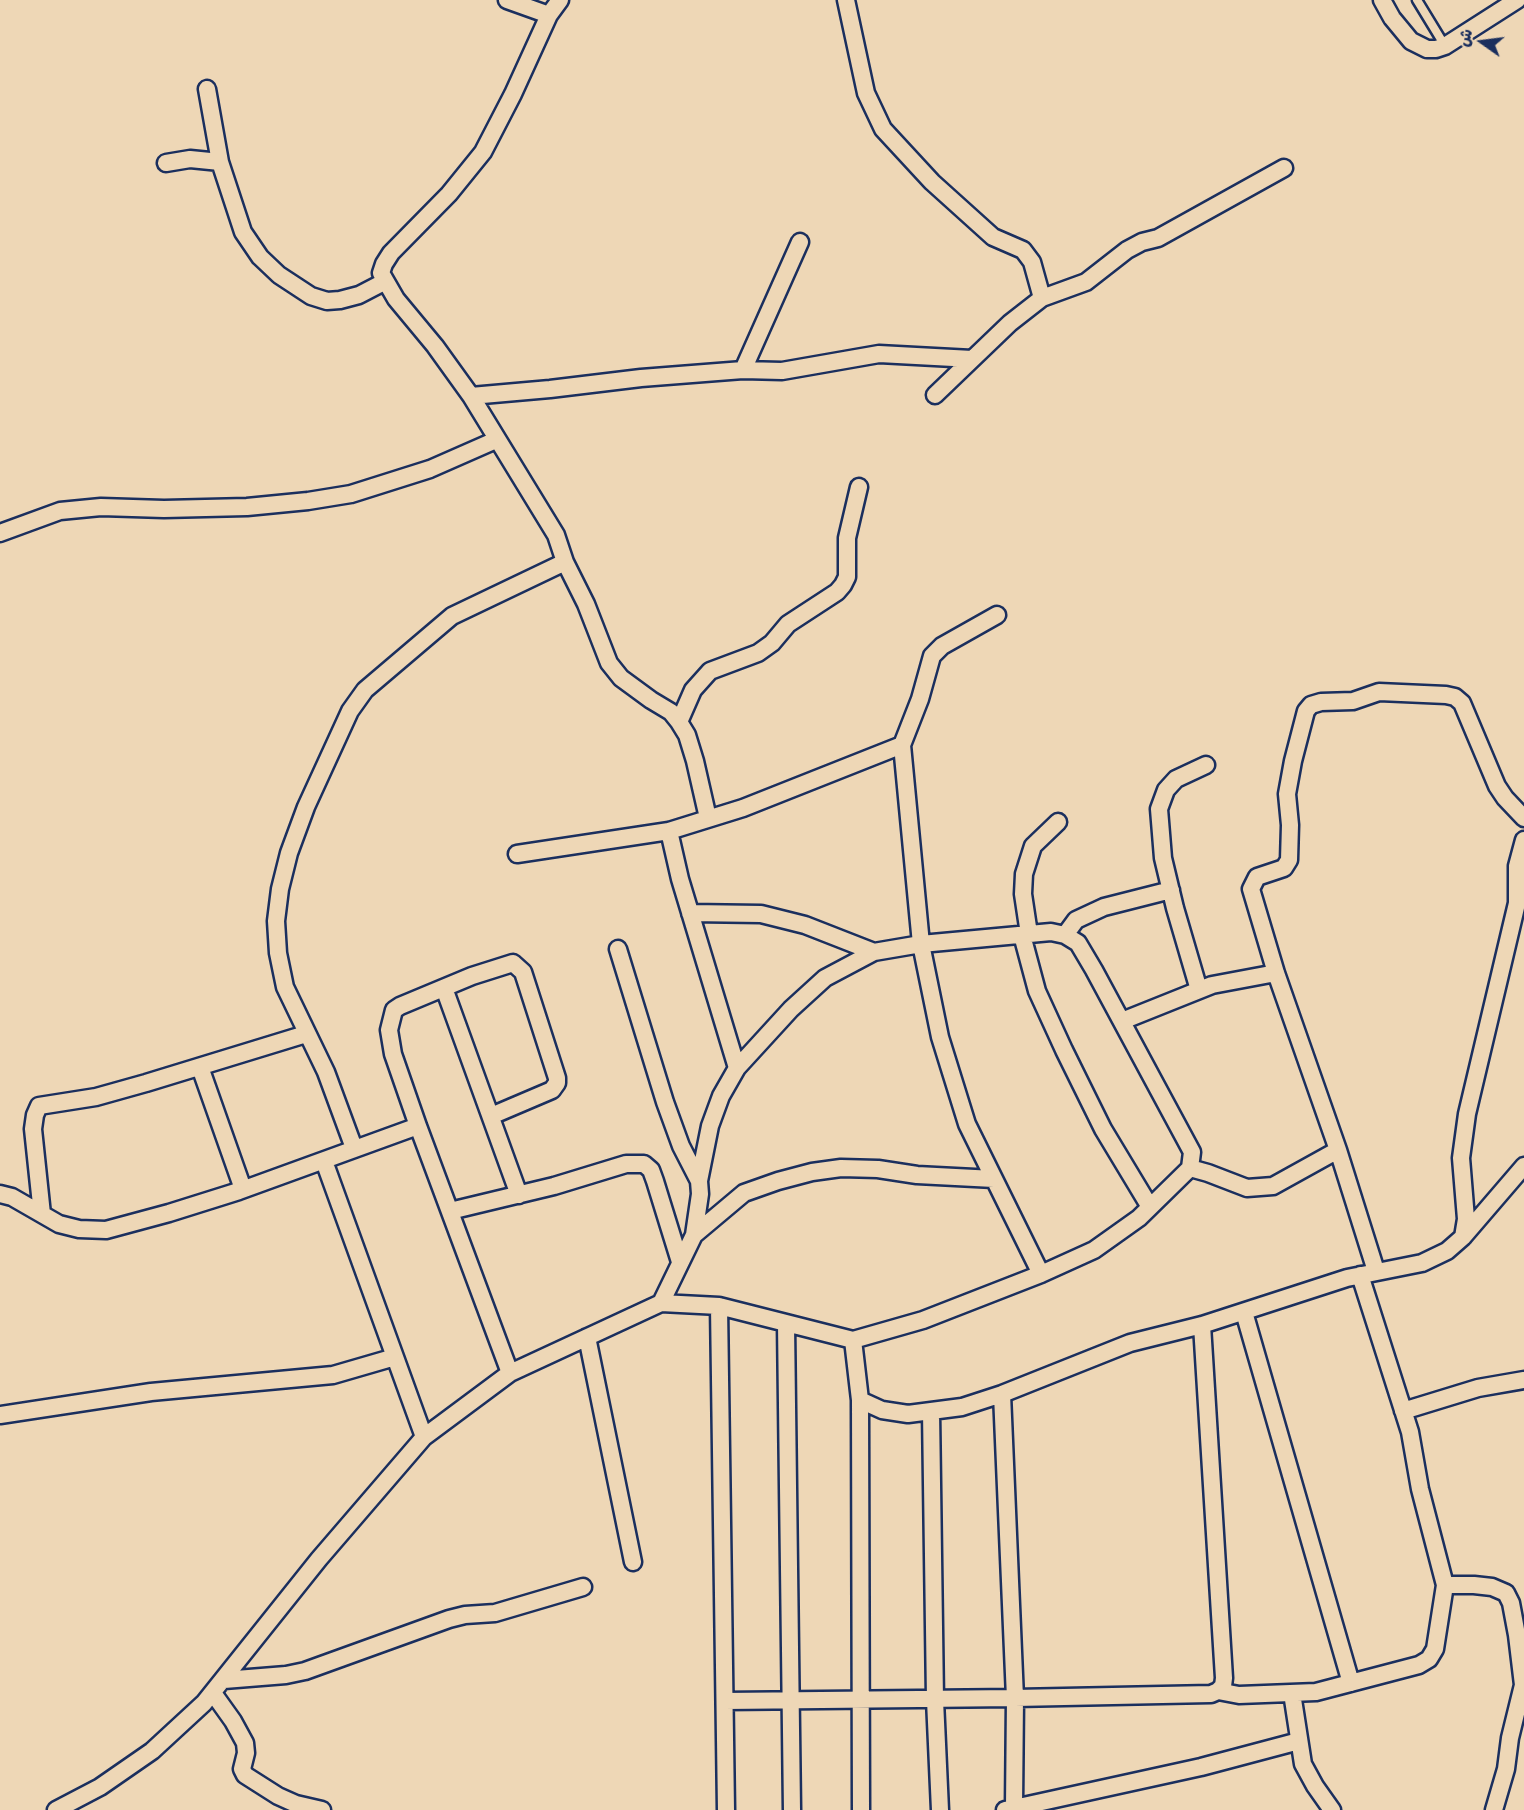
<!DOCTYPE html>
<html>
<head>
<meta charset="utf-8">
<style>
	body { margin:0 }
	#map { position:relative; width:1524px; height:1810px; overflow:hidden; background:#eed7b6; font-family:"Patrick Hand","Playpen Sans Arabic",sans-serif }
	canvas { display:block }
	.north { position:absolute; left:1452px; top:12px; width:60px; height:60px; -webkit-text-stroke:4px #eed7b6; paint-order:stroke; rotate:284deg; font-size:16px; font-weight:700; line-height:24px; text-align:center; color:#1b2f5e }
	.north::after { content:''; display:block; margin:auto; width:21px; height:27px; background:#1b2f5e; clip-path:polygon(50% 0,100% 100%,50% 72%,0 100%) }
</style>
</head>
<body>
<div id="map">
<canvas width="1524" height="1810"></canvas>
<div class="north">ش</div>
</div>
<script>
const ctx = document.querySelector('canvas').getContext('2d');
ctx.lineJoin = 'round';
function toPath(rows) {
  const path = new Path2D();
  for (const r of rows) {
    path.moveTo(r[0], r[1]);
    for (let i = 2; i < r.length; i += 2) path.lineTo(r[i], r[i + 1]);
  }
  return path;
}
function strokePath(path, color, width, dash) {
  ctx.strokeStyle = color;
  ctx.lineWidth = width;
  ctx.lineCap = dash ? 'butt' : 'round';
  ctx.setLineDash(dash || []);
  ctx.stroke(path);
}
const lane = toPath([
	[1417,0,1445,46]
]);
const street = toPath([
	[507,0,549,15,560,0],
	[846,0,866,93,883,129,932,182,993,237,1023,250,1032,262,1042,298,1086,282,1127,250,1142,242,1158,238,1284,168],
	[1382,0,1392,18,1411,41,1427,49,1436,49,1445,46,1517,0],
	[549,15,513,94,483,152,449,194,391,253,384,264,381,273,396,299,435,346,471,396,556,535,565,562,586,604,609,663,621,678,651,700,671,712,679,722,687,735,695,761,708,818],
	[207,89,220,162],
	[166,163,190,159,220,162,243,232,260,257,279,275,311,296,327,301,340,300,359,295,384,282],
	[743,370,800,242],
	[935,395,1010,323,1042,298],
	[471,396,550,389,641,378,743,370,782,371,879,354,972,359],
	[0,533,60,511,101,507,164,509,247,507,308,501,351,494,430,469,496,440],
	[997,615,942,646,932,656,920,699,902,745,921,944,940,1037,967,1124,1041,1274],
	[679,722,693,690,710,671,758,653,772,643,788,624,837,592,843,585,847,577,847,538,859,487],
	[669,831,680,879,737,1068],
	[517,854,669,831,743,808,902,745],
	[690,913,761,914,805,925,874,952],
	[1029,934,1023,894,1024,874,1033,846,1058,822],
	[1022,935,1037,991,1064,1050,1103,1129,1150,1207],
	[1065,935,1076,920,1104,907,1171,890],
	[618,949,665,1102,681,1146,699,1181],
	[444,988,519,1195],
	[1199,990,1175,908,1163,858,1159,809,1166,790,1176,779,1206,765],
	[1122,1021,1212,985,1276,973],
	[200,1067,243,1189],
	[491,1116,552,1090,557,1083,557,1078,523,972,513,963,472,976,400,1006,394,1010,389,1030,393,1054,418,1126,510,1373],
	[354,1148,326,1072,285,987,278,953,276,921,280,889,289,853,306,807,350,711,365,690,452,616,565,562],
	[324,1161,424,1437],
	[1190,1168,1208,1173,1247,1188,1273,1186,1338,1150],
	[0,1194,12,1197,59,1224,79,1229,106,1230,169,1213,239,1191,418,1126],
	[450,1211,554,1186,626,1164,644,1164,651,1170,655,1181,680,1262],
	[42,1214,33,1129,35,1115,39,1106,96,1097,146,1083,306,1034],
	[694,1235,744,1193,778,1181,812,1172,841,1168,878,1169,917,1175,994,1179],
	[1463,1237,1466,1219,1461,1158,1467,1114,1517,903,1517,866,1524,840],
	[1376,1271,1338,1150,1276,973,1251,889,1257,877,1284,868,1289,860,1290,825,1287,794,1293,761,1306,711,1311,705,1321,702,1353,701,1379,692,1446,695,1455,697,1462,703,1497,786,1505,798,1524,818],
	[719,1306,726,1810],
	[1244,1312,1351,1683],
	[786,1324,792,1810],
	[587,1337,633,1562],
	[853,1340,860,1400,861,1810],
	[1002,1394,1015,1698,1014,1807],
	[860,1400,882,1410,908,1414,962,1407,1002,1394,1130,1343,1202,1325,1347,1278,1422,1263,1447,1251,1463,1237,1524,1166],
	[931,1411,935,1700,940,1810],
	[1403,1411,1478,1388,1524,1380],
	[0,1415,151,1392,333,1375,395,1357],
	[1445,1585,1474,1585,1492,1587,1506,1593,1511,1603,1517,1635,1523,1685,1510,1738,1506,1769,1494,1810],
	[224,1680,286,1675,305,1671,449,1619,465,1615,495,1613,583,1587],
	[1218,1691,1239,1695,1316,1692,1419,1665,1429,1659,1435,1649,1445,1585,1420,1489,1410,1432,1360,1275],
	[213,1693,233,1721,245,1743,246,1753,242,1769,245,1775,278,1796,296,1804,322,1810],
	[1292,1693,1303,1764,1315,1786,1332,1810],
	[725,1701,1015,1698,1211,1694,1218,1691,1223,1686,1224,1678,1202,1325],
	[56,1810,100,1787,152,1751,204,1703,319,1559,424,1437,510,1373,661,1303,719,1306,853,1340,923,1320,1041,1274,1094,1250,1139,1218,1190,1168,1192,1152,1094,970,1078,943,1065,935,1051,932,921,944,874,952,825,978,791,1009,737,1068,721,1096,710,1126,699,1181,700,1194,694,1235,661,1303],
	[1005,1810,1201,1767,1299,1741]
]);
strokePath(lane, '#1b2f5e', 13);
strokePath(street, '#1b2f5e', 21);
strokePath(lane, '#eed7b6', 8);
strokePath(street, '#eed7b6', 16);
</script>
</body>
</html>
